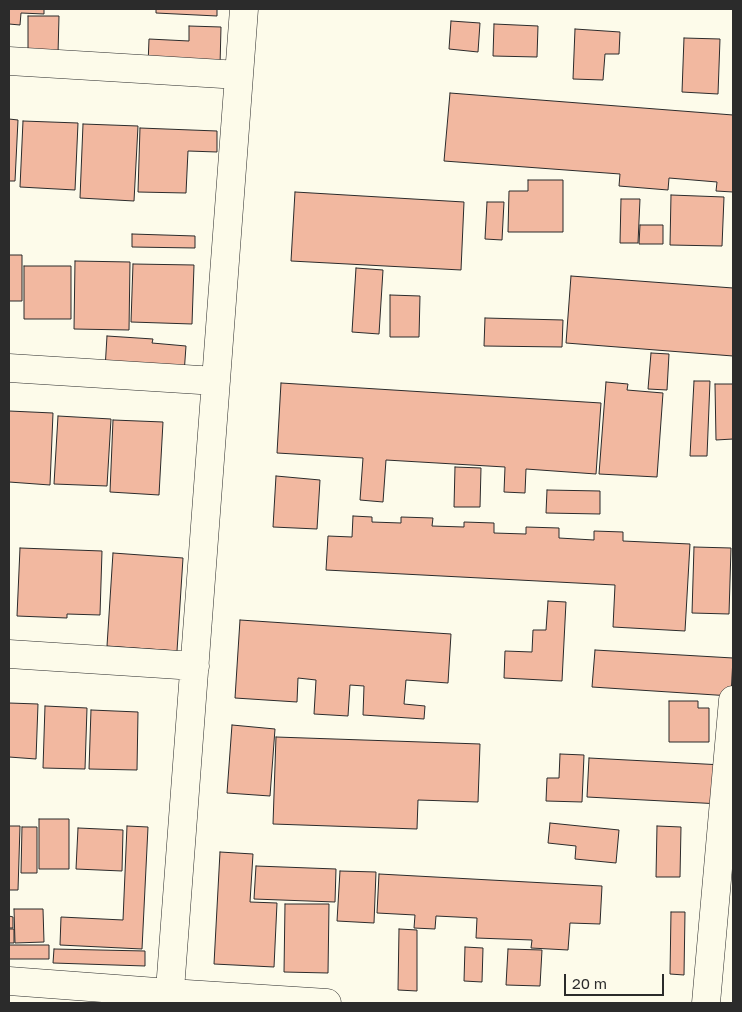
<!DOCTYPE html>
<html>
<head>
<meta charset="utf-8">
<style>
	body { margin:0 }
	#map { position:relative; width:742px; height:1012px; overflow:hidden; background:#fdfbea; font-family:"Golos Text",sans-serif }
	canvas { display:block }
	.frame { position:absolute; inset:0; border:10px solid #2b2b2b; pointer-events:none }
	.scale { position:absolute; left:564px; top:974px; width:100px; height:22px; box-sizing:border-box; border:2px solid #2b2b2b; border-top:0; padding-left:6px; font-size:15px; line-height:18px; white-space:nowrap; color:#2b2b2b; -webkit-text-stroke:4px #fdfbea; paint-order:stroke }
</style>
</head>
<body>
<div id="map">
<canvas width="742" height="1012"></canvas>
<div class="frame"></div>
<div class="scale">20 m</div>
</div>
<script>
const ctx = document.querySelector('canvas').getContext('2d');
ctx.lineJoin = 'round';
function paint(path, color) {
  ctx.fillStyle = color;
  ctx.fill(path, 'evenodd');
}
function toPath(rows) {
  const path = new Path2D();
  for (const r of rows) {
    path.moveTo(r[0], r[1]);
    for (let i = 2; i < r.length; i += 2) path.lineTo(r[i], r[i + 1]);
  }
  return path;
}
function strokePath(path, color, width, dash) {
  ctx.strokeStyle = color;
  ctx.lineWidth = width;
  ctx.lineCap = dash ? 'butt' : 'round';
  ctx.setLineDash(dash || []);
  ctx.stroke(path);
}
const building = toPath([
	[9,9,44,9,44,14,21,13,20,25,9,24,9,9],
	[156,9,217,9,217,16,156,13,156,9],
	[28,16,59,16,58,54,28,53,28,16],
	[451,21,480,23,478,52,449,49,451,21],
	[494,24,538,26,537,57,493,56,494,24],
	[189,26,221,27,220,66,148,65,149,39,189,41,189,26],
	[575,29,620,32,619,54,605,54,603,80,573,79,575,29],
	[684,38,720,39,718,94,682,92,684,38],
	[450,93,733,115,733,192,716,191,717,182,669,178,668,190,619,186,620,174,444,161,450,93],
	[9,119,18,120,15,181,9,181,9,119],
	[23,121,78,123,75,190,20,187,23,121],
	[83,124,138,126,134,201,80,198,83,124],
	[140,128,217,131,217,152,188,151,186,193,138,192,140,128],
	[528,180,563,180,563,232,508,232,509,191,528,191,528,180],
	[295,192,464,202,461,270,291,261,295,192],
	[671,195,724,197,722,246,670,245,671,195],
	[621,199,640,199,638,243,620,243,621,199],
	[487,202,504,202,502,240,485,239,487,202],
	[640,225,663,225,663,244,639,244,640,225],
	[132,234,195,236,195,248,132,247,132,234],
	[9,255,22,255,22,301,9,301,9,255],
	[75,261,130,262,129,330,74,329,75,261],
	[133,264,194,265,192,324,131,322,133,264],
	[24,266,71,266,71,319,24,319,24,266],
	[356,268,383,270,379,334,352,332,356,268],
	[571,276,733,288,733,356,566,343,571,276],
	[390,295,420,296,419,337,390,337,390,295],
	[485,318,563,320,562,347,484,346,485,318],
	[107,336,153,339,152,343,186,346,184,374,105,369,107,336],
	[651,353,669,354,667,390,648,389,651,353],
	[694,381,710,381,707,456,690,456,694,381],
	[606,382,628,384,627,390,663,393,657,477,599,474,606,382],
	[281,383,601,403,596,474,526,469,525,493,504,492,505,467,386,460,383,502,360,500,363,458,277,453,281,383],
	[715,384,733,384,733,439,716,440,715,384],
	[9,411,53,413,50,485,9,482,9,411],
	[58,416,111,419,107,486,54,484,58,416],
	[113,420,163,422,159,495,110,492,113,420],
	[455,467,481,468,480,507,454,507,455,467],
	[276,476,320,480,317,529,273,527,276,476],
	[547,490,600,491,600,514,546,513,547,490],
	[353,516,372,517,372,522,401,523,401,517,433,518,432,526,464,527,464,522,494,523,494,533,526,534,526,527,559,528,559,538,594,540,594,531,623,532,623,541,690,544,685,631,613,627,615,585,326,570,328,536,352,537,353,516],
	[694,547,731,548,729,614,692,613,694,547],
	[20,548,102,551,100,615,67,614,67,618,17,616,20,548],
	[113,553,183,558,177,651,107,646,113,553],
	[548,601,566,602,562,681,504,678,505,651,532,652,533,630,546,630,548,601],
	[240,620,451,634,448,683,406,680,404,704,425,706,424,719,363,715,364,686,350,685,348,716,314,714,316,680,298,678,297,702,235,698,240,620],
	[595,650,733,658,731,696,592,687,595,650],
	[669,701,698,701,698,708,709,708,709,742,669,742,669,701],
	[9,703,38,704,36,759,9,757,9,703],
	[45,706,87,708,85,769,43,768,45,706],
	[91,710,138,712,137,770,89,769,91,710],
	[232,725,275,729,270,796,227,793,232,725],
	[276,737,480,744,478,802,418,800,417,829,273,824,276,737],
	[560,754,584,755,582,802,546,801,547,778,559,778,560,754],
	[589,758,723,765,721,804,587,797,589,758],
	[39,819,69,819,69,869,39,869,39,819],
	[550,823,619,830,616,863,575,859,576,846,548,843,550,823],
	[9,826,20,826,18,890,9,890,9,826],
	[127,826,148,827,142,949,60,945,61,917,123,920,127,826],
	[657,826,681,827,680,877,656,877,657,826],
	[22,827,37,827,37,873,21,873,22,827],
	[78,828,123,830,122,871,76,869,78,828],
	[220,852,253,854,250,902,277,903,274,967,214,964,220,852],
	[256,866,336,869,335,902,254,899,256,866],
	[340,871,376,872,374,923,337,921,340,871],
	[379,874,602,886,600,924,570,923,568,950,531,948,532,940,476,938,477,918,436,916,435,929,414,928,415,915,377,913,379,874],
	[285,904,329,904,328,973,284,972,285,904],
	[14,909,43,909,44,942,15,943,14,909],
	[671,912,685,912,684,975,670,974,671,912],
	[9,916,13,917,13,928,9,928,9,916],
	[9,929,14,929,14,943,9,943,9,929],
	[399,929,417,930,417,991,398,990,399,929],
	[9,945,49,945,49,959,9,959,9,945],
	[465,947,483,948,482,982,464,981,465,947],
	[54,949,145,951,145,966,53,963,54,949],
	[508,949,542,950,540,986,506,985,508,949]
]);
const minor = toPath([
	[9,61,239,75],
	[9,368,216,381],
	[9,654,195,666],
	[9,981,170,993,327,1003],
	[169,1003,244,9],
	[706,1003,733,700]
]);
paint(building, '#f2b8a0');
strokePath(building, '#2b2b2b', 1);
strokePath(minor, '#2b2b2b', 29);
strokePath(minor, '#fdfbea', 28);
</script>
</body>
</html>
